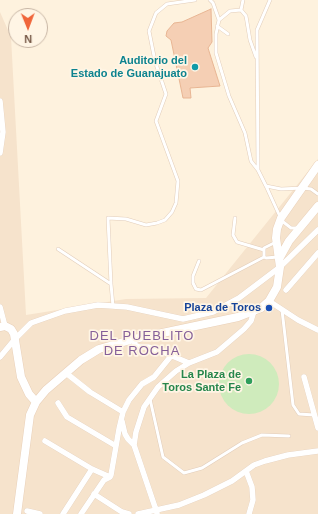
<!DOCTYPE html>
<html>
<head>
<meta charset="utf-8">
<style>
	body { margin:0 }
	#map { position:relative; width:318px; height:514px; overflow:hidden; background:#fef2de; font-family:Helvetica,sans-serif }
	canvas { display:block }
	.north { position:absolute; left:8px; top:8px; width:40px; height:40px; box-sizing:border-box; background:#fff5e5; border:1px solid #c8b6a5; border-radius:50%; rotate:179deg; font-size:11px; font-weight:700; line-height:16px; text-align:center; color:#755745 }
	.north::after { content:''; display:block; margin:auto; width:14px; height:18px; background:#f0653a; clip-path:polygon(50% 0,100% 100%,50% 72%,0 100%) }
</style>
</head>
<body>
<div id="map">
<canvas width="318" height="514"></canvas>
<div class="north">N</div>
</div>
<script>
const ctx = document.querySelector('canvas').getContext('2d');
ctx.lineJoin = 'round';
function paint(path, color) {
  ctx.fillStyle = color;
  ctx.fill(path, 'evenodd');
}
function toPath(rows) {
  const path = new Path2D();
  for (const r of rows) {
    if (r.length === 3) {
      path.moveTo(r[0] + r[2], r[1]);
      path.arc(r[0], r[1], r[2], 0, 2 * Math.PI);
      continue;
    }
    path.moveTo(r[0], r[1]);
    for (let i = 2; i < r.length; i += 2) path.lineTo(r[i], r[i + 1]);
  }
  return path;
}
function strokePath(path, color, width, dash) {
  ctx.strokeStyle = color;
  ctx.lineWidth = width;
  ctx.lineCap = dash ? 'butt' : 'round';
  ctx.setLineDash(dash || []);
  ctx.stroke(path);
}
function label(font, color, halo, rows, align = 'center') {
  ctx.font = font + ' Helvetica,sans-serif';
  ctx.lineWidth = 3.5;
  ctx.setLineDash([]);
  ctx.textBaseline = 'middle';
  ctx.strokeStyle = halo;
  ctx.fillStyle = color;
  for (const [text, x, y, turn = 0] of rows) {
    ctx.save();
    ctx.translate(x, y);
    ctx.rotate((+turn || 0) * Math.PI / 180);
    ctx.textAlign = isNaN(turn) ? turn : align;
    if (halo) ctx.strokeText(text, 0, 0);
    ctx.fillText(text, 0, 0);
    ctx.restore();
  }
}
const residential = toPath([
	[0,12,11,37,26,315,126,299,206,298,318,159,318,514,0,514]
]);
const green = toPath([
	[249,384,30]
]);
const building = toPath([
	[211,9,212,42,208,48,220,86,190,88,191,98,183,98,171,40,166,36,167,31,174,23,182,22,211,9]
]);
const lane = toPath([
	[210,0,213,3,219,20,216,34,216,53,229,96,245,133,251,161,258,170,266,186,282,221,291,228,297,228],
	[241,10,243,0],
	[219,20,230,11,241,10,246,16,250,40,256,57],
	[217,26,228,34],
	[258,170,257,30,270,0],
	[266,186,281,189,303,188,311,189,318,194],
	[235,218,233,235,237,242,264,250],
	[276,242,264,248,264,257,266,258,278,257],
	[58,249,111,284],
	[199,261,193,276,193,283,196,289,201,290,264,257],
	[113,306,111,284,108,218,126,219,146,225,157,223,165,220,172,212,176,203,178,181,156,121,166,94,155,61,149,31,156,13,167,4,195,0],
	[282,310,293,405,299,414,314,415],
	[150,399,163,457,184,473,202,468,242,443,262,435,289,436]
]);
const street = toPath([
	[0,101,3,132,0,153],
	[286,290,318,253],
	[269,301,298,320,318,330],
	[0,307,5,326],
	[134,339,135,345,139,347,148,347,158,350,189,363,217,352,244,329,251,321,254,311],
	[0,357,15,339,31,323,65,311,98,305,127,307,183,319,213,312,239,298,280,267,318,230],
	[66,373,90,392,123,412],
	[304,377,318,428],
	[58,403,67,417,116,446],
	[122,421,125,434,128,439,134,445],
	[45,441,92,469,110,477],
	[246,471,252,487,253,500,249,514],
	[94,494,122,512,129,514],
	[27,511,40,514],
	[157,513,134,445,136,432,144,407,158,387,176,371,189,363],
	[63,514,92,469],
	[81,514,104,480,110,477,111,475,119,429,123,412,129,400,142,384,154,377,171,356],
	[138,514,179,505,204,495,232,481,254,465,265,461,288,455,318,451]
]);
const secondary = toPath([
	[279,259,289,241,318,206],
	[0,327,5,326,11,329,14,334,21,377,29,394,36,402],
	[17,514,30,415,36,402,46,390,81,360,99,349,134,339,238,317,261,308,269,301,277,287,280,267,276,238,277,229,281,218,318,165]
]);
const markers = [
	[195,67,4,"#0f9aa8"],
	[269,308,4,"#1a4fb4"],
	[249,381,4,"#2e9e5b"]
];
const cultureNames = [
	["Auditorio del",187,61],
	["Estado de Guanajuato",187,74]
];
const transitNames = [
	["Plaza de Toros",261,308]
];
const leisureNames = [
	["La Plaza de",241,375],
	["Toros Sante Fe",241,388]
];
const quarterNames = [
	["DEL PUEBLITO",142,336],
	["DE ROCHA",142,351]
];
paint(residential, '#f6e3cc');
paint(green, '#cfebbc');
paint(building, '#f5cfb4');
strokePath(building, '#e8b593', 1);
strokePath(lane, '#e2cdba', 4);
strokePath(street, '#e2cdba', 6);
strokePath(secondary, '#e9d0b9', 9);
strokePath(lane, '#fff', 3);
strokePath(street, '#fff', 5.5);
strokePath(secondary, '#fff', 8);
for (const [x, y, r, color] of markers) {
  const dot = new Path2D();
  dot.arc(x, y, r, 0, 2 * Math.PI);
  ctx.fillStyle = color;
  ctx.fill(dot);
  strokePath(dot, '#fff5e5', 1.5);
}
label('bold 11px', '#0d838f', '#fff5e5', cultureNames, 'right');
label('bold 11px', '#164399', '#fff5e5', transitNames, 'right');
label('bold 11px', '#27864d', '#fff5e5', leisureNames, 'right');
ctx.letterSpacing = '1px';
label('13px', '#866099', '#fff5e5', quarterNames);
ctx.letterSpacing = '0px';
</script>
</body>
</html>
